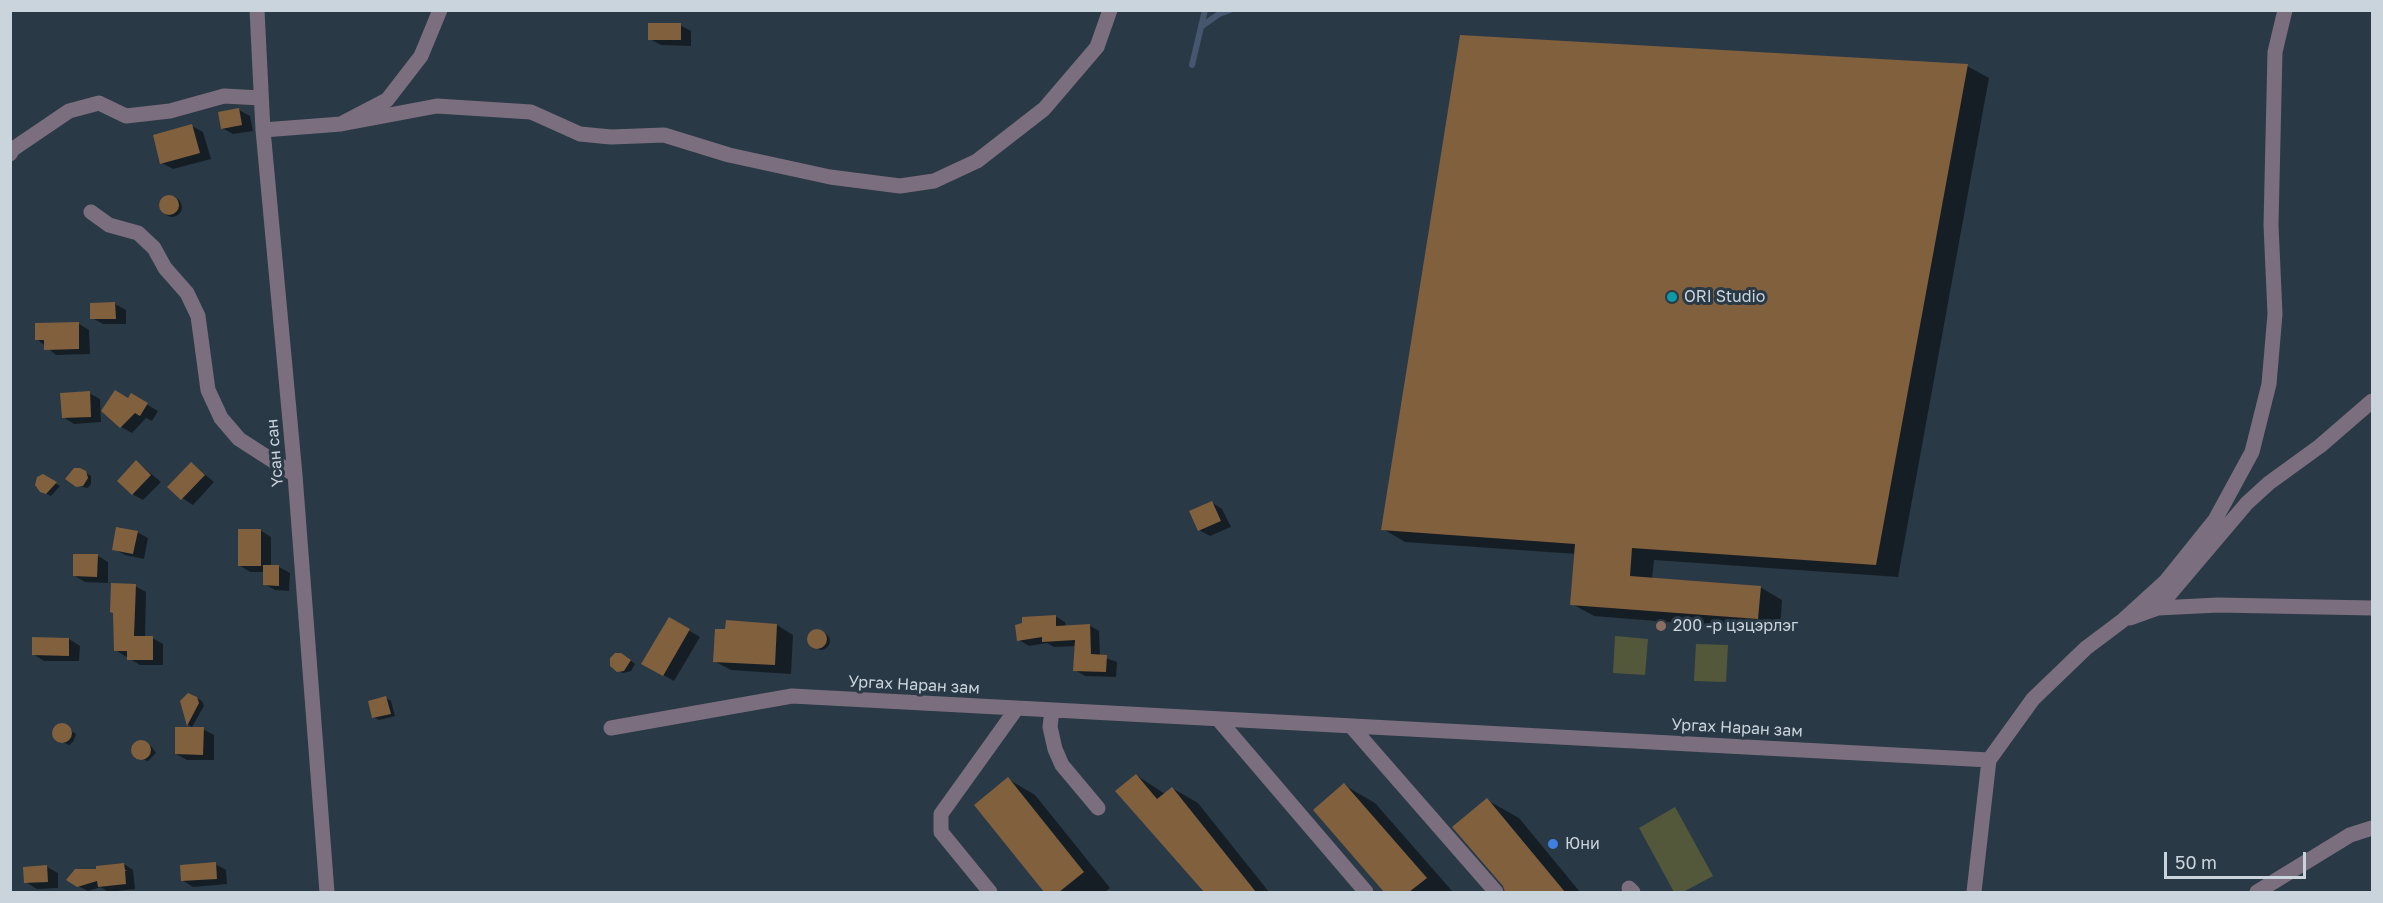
<!DOCTYPE html>
<html>
<head>
<meta charset="utf-8">
<style>
	body { margin:0 }
	#map { position:relative; width:2383px; height:903px; overflow:hidden; background:#2a3946; font-family:"Golos Text",sans-serif }
	canvas { display:block }
	.frame { position:absolute; inset:0; border:12px solid #cad4dc; pointer-events:none }
	.scale { position:absolute; left:2164px; top:852px; width:142px; height:27px; box-sizing:border-box; border:3px solid #cad4dc; border-top:0; padding-left:8px; font-size:18px; line-height:21px; white-space:nowrap; color:#cad4dc; -webkit-text-stroke:4px #2a3946; paint-order:stroke }
</style>
</head>
<body>
<div id="map">
<canvas width="2383" height="903"></canvas>
<div class="frame"></div>
<div class="scale">50 m</div>
</div>
<script>
const ctx = document.querySelector('canvas').getContext('2d');
ctx.lineJoin = 'round';
function paint(path, color) {
  ctx.fillStyle = color;
  ctx.fill(path, 'evenodd');
}
function toPath(rows) {
  const path = new Path2D();
  for (const r of rows) {
    if (r.length === 3) {
      path.moveTo(r[0] + r[2], r[1]);
      path.arc(r[0], r[1], r[2], 0, 2 * Math.PI);
      continue;
    }
    path.moveTo(r[0], r[1]);
    for (let i = 2; i < r.length; i += 2) path.lineTo(r[i], r[i + 1]);
  }
  return path;
}
function strokePath(path, color, width, dash) {
  ctx.strokeStyle = color;
  ctx.lineWidth = width;
  ctx.lineCap = dash ? 'butt' : 'round';
  ctx.setLineDash(dash || []);
  ctx.stroke(path);
}
function label(font, color, halo, rows, align = 'center') {
  ctx.font = font + ' "Golos Text",sans-serif';
  ctx.lineWidth = 6;
  ctx.setLineDash([]);
  ctx.textBaseline = 'middle';
  ctx.strokeStyle = halo;
  ctx.fillStyle = color;
  for (const [text, x, y, turn = 0] of rows) {
    ctx.save();
    ctx.translate(x, y);
    ctx.rotate((+turn || 0) * Math.PI / 180);
    ctx.textAlign = isNaN(turn) ? turn : align;
    if (halo) ctx.strokeText(text, 0, 0);
    ctx.fillText(text, 0, 0);
    ctx.restore();
  }
}
const green = toPath([
	[1615,636,1648,639,1645,675,1613,673],
	[1696,644,1728,645,1726,682,1694,681],
	[1675,807,1713,876,1683,892,1674,892,1639,828]
]);
const shadow = toPath([
	[680,25,691,31,691,46,661,45,650,39],
	[1967,66,1989,78,1898,577,1654,560,1652,579,1760,587,1782,600,1780,631,1594,616,1572,604,1576,554,1405,542,1383,529],
	[239,110,250,116,253,131,233,134,222,128],
	[192,126,203,132,211,159,173,169,162,163],
	[172,207,10],
	[115,304,126,310,126,324,103,324,92,318],
	[79,324,89,330,90,354,56,355,37,339],
	[89,393,100,399,101,422,74,424,63,417],
	[131,395,158,411,152,421,146,418,132,433,121,427],
	[137,462,161,482,143,500,132,494],
	[192,464,214,482,193,505,182,498],
	[80,469,91,476,91,484,88,488,77,486],
	[43,476,60,486,51,496,41,491],
	[1211,502,1222,509,1231,527,1210,536,1199,530],
	[260,530,271,537,271,566,279,567,290,573,289,591,275,590,264,584,265,572,250,572,239,565],
	[137,532,148,538,144,559,125,555,114,549],
	[98,556,108,562,108,583,85,582,75,576],
	[135,586,146,592,145,638,152,638,163,644,163,665,140,665,115,650],
	[1055,616,1065,622,1066,627,1089,625,1099,631,1100,656,1117,662,1116,677,1085,676,1075,670,1076,646,1054,647,1047,643,1029,646,1019,640],
	[669,619,700,637,674,681,643,664],
	[777,625,793,635,791,674,731,670,714,661],
	[821,641,9],
	[69,639,80,646,79,661,44,661,33,654],
	[627,657,635,664,631,671,623,673,618,670],
	[197,698,202,701,204,706,192,727,188,725,181,702],
	[386,698,391,701,395,716,379,720,374,717],
	[61,725,76,734,73,742,69,745,56,739,53,732],
	[203,729,214,735,214,760,187,760,176,754],
	[140,741,151,746,156,753,148,761,137,757,133,751,135,744],
	[1136,775,1165,794,1172,788,1198,803,1269,892,1207,892,1118,791],
	[1008,779,1035,795,1110,888,1105,892,1046,892,976,805],
	[1344,785,1375,803,1453,892,1386,892,1315,810],
	[1487,800,1519,818,1580,892,1506,892],
	[124,864,133,870,135,889,108,892,101,887,88,891,78,886,98,870],
	[215,864,226,870,227,884,193,887,182,880],
	[47,867,58,873,58,888,37,889,26,882]
]);
const stream = toPath([
	[1202,26,1219,14,1230,10],
	[1192,65,1205,10]
]);
const building = toPath([
	[648,23,681,23,681,40,648,40],
	[1460,35,1968,64,1876,565,1632,548,1630,576,1761,586,1758,619,1570,605,1575,544,1381,530],
	[239,108,242,125,221,129,218,112],
	[192,124,200,153,160,164,153,135],
	[169,205,10],
	[115,302,116,319,90,319,90,303],
	[79,322,79,349,44,350,44,340,35,340,35,323],
	[115,390,128,398,131,393,148,403,140,416,135,413,120,428,101,411],
	[90,391,91,417,62,418,60,393],
	[136,460,151,475,132,495,117,481],
	[191,462,205,475,181,500,167,487],
	[74,468,80,468,86,471,88,478,83,486,76,487,65,479],
	[43,474,57,482,46,494,40,492,35,485,37,477],
	[1212,501,1221,521,1198,531,1189,511],
	[116,527,138,531,133,554,112,550],
	[238,529,261,529,261,566,238,566],
	[73,554,98,554,97,577,73,576],
	[263,565,279,565,279,586,263,585],
	[111,583,136,584,134,636,153,636,153,660,127,660,127,651,114,651,113,613,110,612],
	[1056,615,1056,626,1090,624,1091,654,1107,655,1106,672,1073,671,1075,640,1042,642,1042,637,1017,641,1015,625,1022,623,1022,617],
	[669,617,690,629,663,676,641,664],
	[726,620,777,624,775,665,713,662,715,629,725,629],
	[817,639,10],
	[32,637,69,638,69,656,32,655],
	[615,653,621,653,631,660,624,671,617,672,610,666,610,658],
	[188,693,197,697,199,703,187,726,180,701],
	[386,696,391,714,372,718,368,701],
	[62,733,10],
	[175,727,204,727,203,755,175,754],
	[141,750,10],
	[1136,774,1157,799,1172,787,1256,892,1204,892,1115,791],
	[1008,777,1084,872,1059,892,1044,892,974,805],
	[1344,783,1427,878,1409,892,1384,892,1313,810],
	[1487,798,1565,892,1505,892,1503,886,1452,827],
	[216,862,217,879,181,881,180,865],
	[124,863,125,870,127,870,125,871,126,884,98,887,97,881,77,887,66,880,75,869,96,869,96,866],
	[47,865,48,882,24,883,23,867]
]);
const minor = toPath([
	[257,10,263,130,295,475,327,892],
	[341,124,437,106,531,112,580,134,611,137,664,135,729,155,830,177,900,186,934,181,977,161,1044,109,1097,47,1110,10],
	[263,130,341,124,387,100,421,56,440,10],
	[10,154,13,149,69,111,99,103,126,116,170,111,224,96,261,98],
	[91,212,109,225,138,233,154,248,165,268,187,293,198,316,208,390,221,418,239,439,295,475],
	[2158,608,2218,605,2372,608],
	[2130,618,2158,608,2247,503,2269,483,2320,446,2372,401],
	[1052,710,1050,727,1055,749,1062,765,1098,808],
	[1218,719,1366,892],
	[1351,726,1496,892],
	[611,728,792,696,1989,760,1974,892],
	[1989,760,2033,699,2086,648,2122,621,2166,581,2215,520,2252,452,2269,384,2275,314,2271,225,2275,52,2285,10],
	[1629,888,1633,892],
	[990,892,941,832,941,814,1017,708],
	[2257,892,2350,835,2372,828]
]);
const markers = [
	[1672,297,6,"#0f9aa8"],
	[1661,626,6,"#8d6e63"],
	[1553,844,6,"#3f7fe0"]
];
const poiNames = [
	["ORI Studio",1684,297],
	["200 -р цэцэрлэг",1673,626],
	["Юни",1565,844]
];
const streetNames = [
	["Үсан сан",275,453,-95],
	["Ургах Наран зам",914,685,3],
	["Ургах Наран зам",1737,728,3]
];
paint(green, '#54583b');
paint(shadow, '#0007');
strokePath(stream, '#45566e', 6);
paint(building, '#81603e');
strokePath(minor, '#7b6e7e', 15);
for (const [x, y, r, color] of markers) {
  const dot = new Path2D();
  dot.arc(x, y, r, 0, 2 * Math.PI);
  ctx.fillStyle = color;
  ctx.fill(dot);
  strokePath(dot, '#2a3946', 2);
}
label('16px', '#cad4dc', '#2a3946', poiNames, 'left');
label('16px', '#cad4dc', '#2a3946', streetNames);
</script>
</body>
</html>
